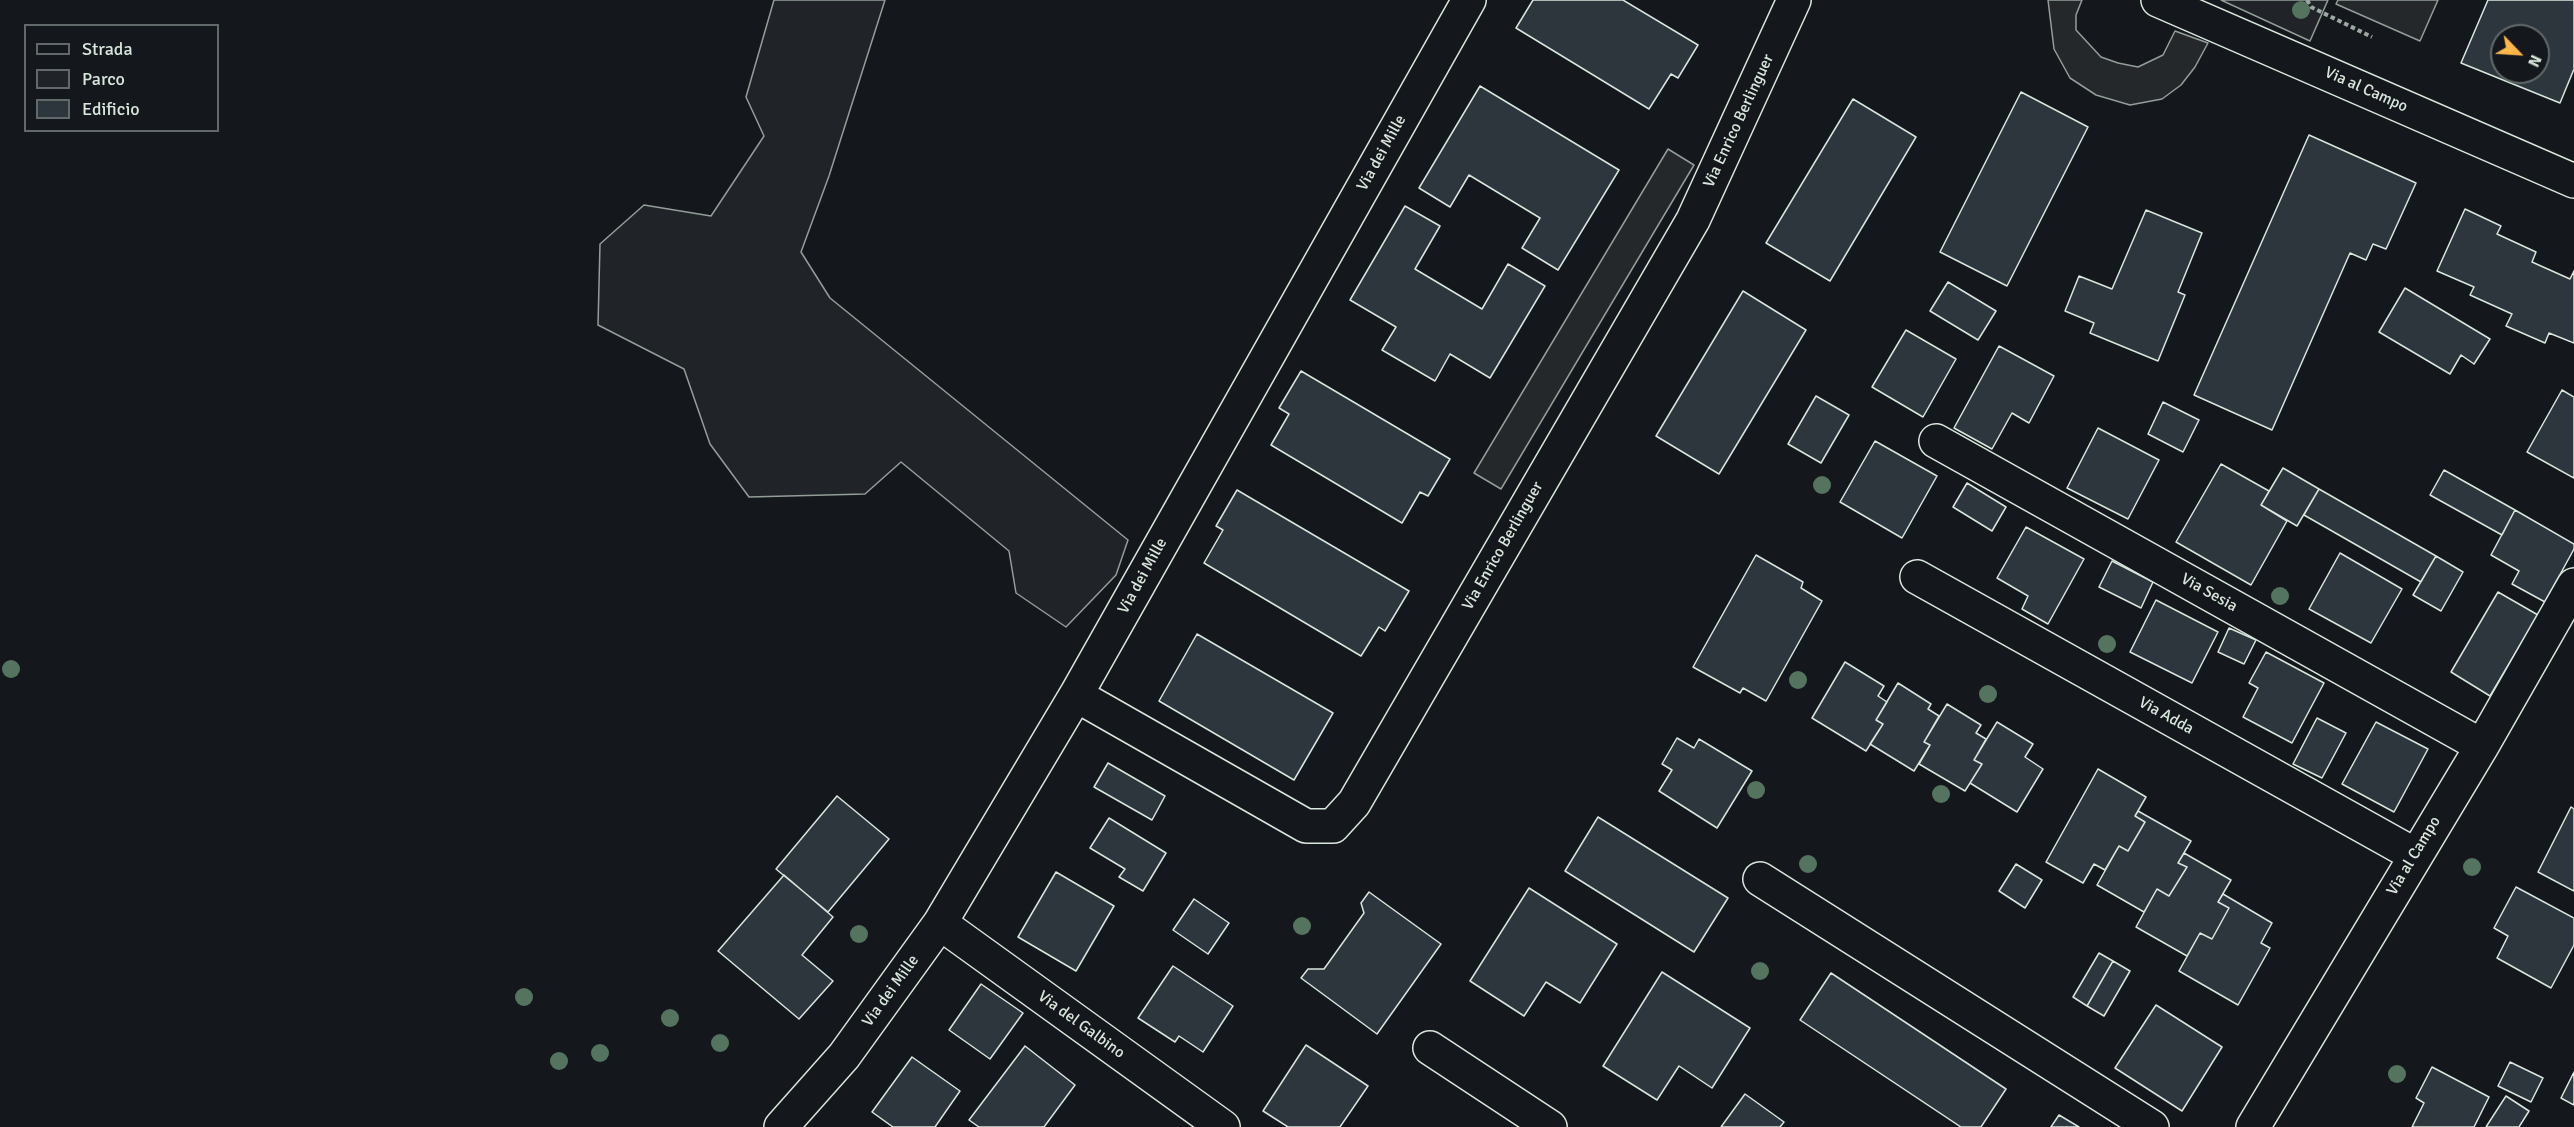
<!DOCTYPE html>
<html>
<head>
<meta charset="utf-8">
<style>
	body { margin:0 }
	#map { position:relative; width:2574px; height:1127px; overflow:hidden; background:#14181c; font-family:Signika,sans-serif }
	canvas { display:block }
	.legend { position:absolute; left:24px; top:24px; width:195px; height:108px; box-sizing:border-box; background:#14181c; border:2px solid #626a69; margin:0; padding:8px 10px; list-style:none; font-size:18px; color:#d8e6dc }
	.legend li { display:flex; align-items:center; gap:12px; height:30px }
	.legend b { width:30px; border:2px solid #626a69 }
	.north { position:absolute; left:2490px; top:24px; width:60px; height:60px; box-sizing:border-box; background:#14181c; border:2px solid #626a69; border-radius:50%; rotate:115deg; font-size:16px; font-weight:700; line-height:24px; text-align:center; color:#d8e6dc }
	.north::after { content:''; display:block; margin:auto; width:21px; height:27px; background:#ffb74d; clip-path:polygon(50% 0,100% 100%,50% 72%,0 100%) }
</style>
</head>
<body>
<div id="map">
<canvas width="2574" height="1127"></canvas>
<ul class="legend">
<li><b style="height:8px;background:#14181c"></b>Strada</li>
<li><b style="height:16px;background:#202428"></b>Parco</li>
<li><b style="height:16px;background:#2c363c"></b>Edificio</li>
</ul>
<div class="north">N</div>
</div>
<script>
const ctx = document.querySelector('canvas').getContext('2d');
ctx.lineJoin = 'round';
function paint(path, color) {
  ctx.fillStyle = color;
  ctx.fill(path, 'evenodd');
}
function toPath(rows) {
  const path = new Path2D();
  for (const r of rows) {
    path.moveTo(r[0], r[1]);
    for (let i = 2; i < r.length; i += 2) path.lineTo(r[i], r[i + 1]);
  }
  return path;
}
function strokePath(path, color, width, dash) {
  ctx.strokeStyle = color;
  ctx.lineWidth = width;
  ctx.lineCap = dash ? 'butt' : 'round';
  ctx.setLineDash(dash || []);
  ctx.stroke(path);
}
function label(font, color, halo, rows, align = 'center') {
  ctx.font = font + ' Signika,sans-serif';
  ctx.lineWidth = 4.5;
  ctx.setLineDash([]);
  ctx.textBaseline = 'middle';
  ctx.strokeStyle = halo;
  ctx.fillStyle = color;
  for (const [text, x, y, turn = 0] of rows) {
    ctx.save();
    ctx.translate(x, y);
    ctx.rotate((+turn || 0) * Math.PI / 180);
    ctx.textAlign = isNaN(turn) ? turn : align;
    if (halo) ctx.strokeText(text, 0, 0);
    ctx.fillText(text, 0, 0);
    ctx.restore();
  }
}
const green = toPath([
	[774,0,885,0,829,176,801,252,830,298,1128,540,1116,575,1066,627,1016,593,1009,551,901,462,865,494,749,497,710,444,684,369,598,325,600,244,644,205,711,216,764,136,746,97,774,0],
	[2221,0,2328,0,2310,41,2221,0]
]);
const parking = toPath([
	[2048,0,2082,0,2076,15,2076,30,2101,57,2118,63,2138,67,2163,55,2175,31,2208,43,2195,67,2181,85,2162,99,2130,105,2096,95,2070,78,2054,49,2048,0],
	[2338,0,2438,0,2420,41,2336,4,2338,0],
	[1668,149,1694,165,1501,489,1474,473,1668,149]
]);
const building = toPath([
	[1533,0,1623,0,1698,45,1678,78,1671,74,1649,109,1516,28,1533,0],
	[2488,0,2574,0,2574,69,2560,103,2461,63,2488,0],
	[2502,36,2538,36,2538,72,2502,72,2502,36],
	[1480,86,1619,170,1558,270,1522,248,1540,218,1469,175,1450,207,1419,188,1480,86],
	[2021,92,2088,127,2007,286,1940,252,2021,92],
	[1853,99,1916,137,1830,281,1766,243,1853,99],
	[2309,135,2416,183,2386,249,2373,244,2366,260,2350,253,2272,430,2194,395,2309,135],
	[1405,206,1440,226,1415,269,1482,309,1508,264,1545,286,1490,378,1450,354,1435,381,1382,350,1396,327,1350,300,1405,206],
	[2465,209,2501,226,2497,234,2536,252,2532,262,2570,279,2574,271,2574,343,2549,333,2545,343,2506,326,2512,314,2470,295,2474,287,2437,271,2465,209],
	[2146,210,2202,233,2178,292,2185,295,2158,361,2090,333,2094,323,2065,311,2079,276,2112,289,2146,210],
	[1948,282,1996,311,1978,340,1930,311,1948,282],
	[2405,288,2490,339,2474,364,2461,355,2450,374,2379,332,2405,288],
	[1743,291,1806,330,1719,474,1656,436,1743,291],
	[1906,330,1956,359,1923,417,1872,387,1906,330],
	[1999,346,2054,376,2029,423,2012,413,1992,449,1954,428,1999,346],
	[1301,371,1450,459,1428,496,1420,492,1402,523,1271,445,1289,414,1279,408,1301,371],
	[2562,390,2574,397,2574,478,2527,452,2562,390],
	[1816,396,1849,415,1821,463,1788,444,1816,396],
	[2163,402,2199,420,2183,452,2148,434,2163,402],
	[2098,428,2159,460,2128,519,2067,488,2098,428],
	[1875,441,1937,476,1902,538,1840,502,1875,441],
	[2221,464,2269,491,2261,505,2287,521,2251,585,2176,542,2221,464],
	[2283,468,2319,489,2297,526,2261,505,2283,468],
	[2444,470,2515,510,2502,535,2430,495,2444,470],
	[1967,483,2006,507,1992,531,1953,507,1967,483],
	[2319,489,2436,556,2421,582,2304,515,2319,489],
	[1237,490,1409,591,1385,631,1379,627,1361,656,1204,563,1223,530,1216,526,1237,490],
	[2515,510,2574,544,2574,549,2545,602,2512,584,2519,571,2491,555,2515,510],
	[2026,527,2084,559,2048,624,2022,609,2028,596,1997,578,2026,527],
	[2340,553,2402,589,2371,643,2309,609,2340,553],
	[1756,555,1803,582,1801,588,1822,601,1766,701,1743,688,1740,693,1693,667,1756,555],
	[2436,556,2463,572,2441,611,2413,595,2436,556],
	[2112,561,2153,582,2141,608,2099,587,2112,561],
	[2498,592,2538,615,2490,696,2451,672,2498,592],
	[2156,600,2218,632,2192,683,2130,652,2156,600],
	[2229,628,2256,640,2244,664,2218,652,2229,628],
	[1197,634,1333,713,1294,780,1159,701,1197,634],
	[2266,652,2324,683,2292,743,2243,717,2258,688,2249,683,2266,652],
	[1845,662,1884,686,1878,696,1887,702,1876,720,1883,724,1866,751,1812,718,1845,662],
	[1898,683,1931,704,1928,709,1939,716,1924,742,1930,745,1914,771,1870,744,1883,724,1876,720,1898,683],
	[1947,704,1981,725,1976,733,1986,739,1974,760,1982,764,1965,791,1919,764,1930,745,1924,742,1947,704],
	[2317,718,2346,733,2322,778,2293,764,2317,718],
	[1997,722,2033,744,2025,757,2043,769,2017,812,1970,783,1982,764,1974,760,1997,722],
	[2376,722,2428,749,2394,812,2342,784,2376,722],
	[1677,738,1694,748,1699,739,1752,771,1717,828,1659,791,1672,770,1662,764,1677,738],
	[1108,763,1165,796,1152,820,1094,787,1108,763],
	[2098,769,2146,797,2135,816,2145,822,2128,851,2119,846,2105,870,2094,864,2083,883,2046,862,2098,769],
	[837,796,889,839,828,912,776,869,837,796],
	[2571,807,2574,809,2574,891,2538,872,2571,807],
	[2138,811,2191,841,2178,863,2187,867,2169,896,2157,889,2144,912,2097,885,2119,846,2128,851,2145,822,2135,816,2138,811],
	[1598,817,1728,898,1694,952,1565,871,1598,817],
	[1109,818,1166,853,1143,891,1119,877,1125,869,1090,848,1109,818],
	[2184,853,2231,880,2218,902,2229,908,2212,939,2200,933,2187,956,2136,927,2157,889,2169,896,2187,867,2178,863,2184,853],
	[2016,864,2042,880,2025,908,1999,891,2016,864],
	[1056,872,1114,906,1076,971,1018,937,1056,872],
	[784,875,833,917,802,955,833,981,799,1019,718,951,784,875],
	[2516,887,2574,918,2574,945,2551,988,2497,958,2508,936,2494,928,2516,887],
	[1529,888,1617,944,1580,1003,1546,982,1524,1016,1470,981,1529,888],
	[1369,892,1441,944,1377,1034,1301,978,1308,969,1324,969,1364,913,1361,903,1369,892],
	[2223,894,2272,923,2261,943,2270,948,2238,1005,2179,971,2200,933,2212,939,2229,908,2218,902,2223,894],
	[1194,899,1229,923,1208,954,1173,930,1194,899],
	[2099,953,2113,961,2087,1006,2073,997,2099,953],
	[2113,961,2130,971,2104,1016,2087,1006,2113,961],
	[1173,966,1233,1006,1203,1052,1179,1036,1175,1042,1138,1018,1173,966],
	[1662,972,1750,1028,1712,1088,1679,1066,1657,1100,1603,1066,1662,972],
	[1831,973,2006,1089,1981,1127,1961,1127,1800,1020,1831,973],
	[981,984,1023,1013,990,1059,949,1030,981,984],
	[2156,1005,2222,1047,2182,1111,2115,1068,2156,1005],
	[1306,1045,1368,1086,1340,1127,1288,1127,1263,1111,1306,1045],
	[1025,1046,1075,1085,1044,1127,979,1127,969,1120,1025,1046],
	[912,1057,960,1091,935,1127,893,1127,872,1112,912,1057],
	[2510,1062,2543,1078,2531,1102,2498,1086,2510,1062],
	[2432,1067,2489,1097,2474,1127,2412,1127,2424,1103,2416,1098,2432,1067],
	[2574,1072,2574,1105,2561,1098,2574,1072],
	[1745,1094,1784,1122,1780,1127,1721,1127,1745,1094],
	[2506,1096,2529,1111,2519,1127,2486,1127,2506,1096],
	[2059,1115,2079,1127,2051,1127,2059,1115]
]);
const path = toPath([
	[2307,0,2311,7,2372,37]
]);
const minor = toPath([
	[2158,0,2574,181],
	[1936,441,2482,746],
	[1917,577,2415,855],
	[1076,695,1306,826,1333,826,1354,803,1693,220,1794,0],
	[1760,879,2152,1127],
	[940,923,1223,1127],
	[1430,1048,1550,1127],
	[781,1127,844,1056,940,923,1076,695,1469,0],
	[2253,1127,2482,746,2574,585]
]);
const trees = [
	[2301,10],
	[1822,485],
	[2280,596],
	[2107,644],
	[11,669],
	[1798,680],
	[1988,694],
	[1756,790],
	[1941,794],
	[1808,864],
	[2472,867],
	[1302,926],
	[859,934],
	[1760,971],
	[524,997],
	[670,1018],
	[720,1043],
	[600,1053],
	[559,1061],
	[2397,1074]
];
const streetNames = [
	["Via al Campo",2366,90,24],
	["Via Enrico Berlinguer",1739,121,-65],
	["Via dei Mille",1382,153,-61],
	["Via Enrico Berlinguer",1503,546,-60],
	["Via dei Mille",1143,576,-61],
	["Via Sesia",2209,593,29],
	["Via Adda",2166,716,29],
	["Via al Campo",2414,856,-59],
	["Via dei Mille",891,991,-54],
	["Via del Galbino",1081,1025,36]
];
paint(green, '#202428');
strokePath(green, '#939e99', 1.5);
paint(parking, '#24282b');
strokePath(parking, '#939e99', 1.5);
paint(building, '#2c363c');
strokePath(building, '#d8e6dc', 1.5);
strokePath(minor, '#d8e6dc', 36);
strokePath(path, '#9da8a2', 4, [4.5, 3]);
strokePath(minor, '#14181c', 33);
ctx.fillStyle = '#55745f';
for (const [x, y] of trees) {
  ctx.beginPath();
  ctx.arc(x, y, 9, 0, 2 * Math.PI);
  ctx.fill();
}
label('16px', '#d8e6dc', '#14181c', streetNames);
</script>
</body>
</html>
